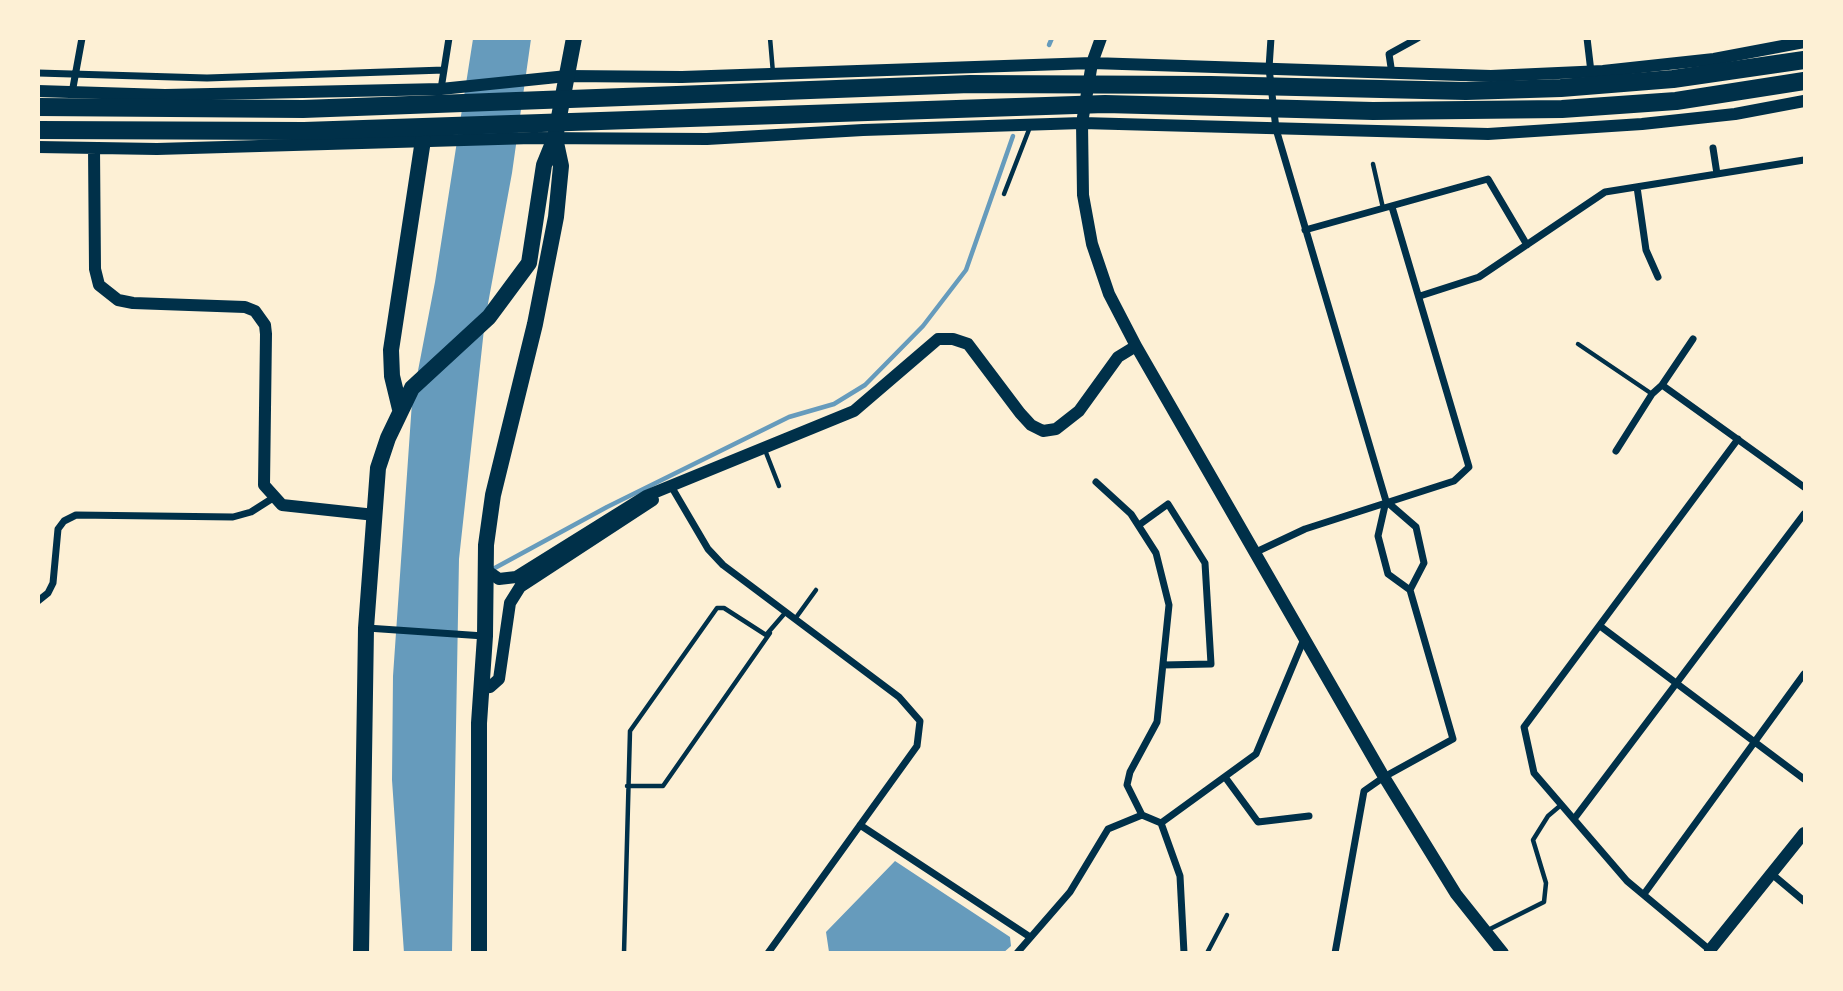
<!DOCTYPE html>
<html>
<head>
<meta charset="utf-8">
<style>
	body { margin:0 }
	#map { position:relative; width:1843px; height:991px; overflow:hidden; background:#fdf0d5; font-family:Commissioner,sans-serif }
	canvas { display:block }
	.frame { position:absolute; inset:0; border:40px solid #fdf0d5; pointer-events:none }
</style>
</head>
<body>
<div id="map">
<canvas width="1843" height="991"></canvas>
<div class="frame"></div>
</div>
<script>
const ctx = document.querySelector('canvas').getContext('2d');
ctx.lineJoin = 'round';
function paint(path, color) {
  ctx.fillStyle = color;
  ctx.fill(path, 'evenodd');
}
function toPath(rows) {
  const path = new Path2D();
  for (const r of rows) {
    path.moveTo(r[0], r[1]);
    for (let i = 2; i < r.length; i += 2) path.lineTo(r[i], r[i + 1]);
  }
  return path;
}
function strokePath(path, color, width, dash) {
  ctx.strokeStyle = color;
  ctx.lineWidth = width;
  ctx.lineCap = dash ? 'butt' : 'round';
  ctx.setLineDash(dash || []);
  ctx.stroke(path);
}
const water = toPath([
	[473,39,531,39,512,173,485,320,459,559,452,952,404,953,392,780,393,676,412,402,435,282],
	[895,861,1010,937,1011,946,1003,953,829,952,826,932]
]);
const stream = toPath([
	[1049,45,1052,38],
	[493,569,607,507,789,417,834,404,865,385,923,326,966,270,1013,136]
]);
const service = toPath([
	[770,38,773,73],
	[1373,164,1383,208],
	[1004,194,1030,127],
	[1578,344,1652,394],
	[765,450,779,486],
	[795,619,816,590],
	[627,786,663,786,770,633],
	[1486,931,1544,902,1546,883,1533,840,1548,816,1561,805],
	[624,953,630,731,717,608,724,608,766,635,785,613],
	[1207,953,1227,915]
]);
const minor = toPath([
	[1271,38,1269,68,1276,129,1386,501,1378,536,1388,574,1410,590,1424,563,1416,527,1386,501],
	[1587,38,1591,72],
	[38,73,207,78,444,70],
	[1392,74,1389,54,1418,38],
	[441,89,449,38],
	[72,93,82,38],
	[1713,148,1717,174],
	[1637,187,1646,250,1658,277],
	[1305,230,1488,179,1527,245],
	[1420,296,1479,277,1605,192,1804,160],
	[1693,339,1662,385,1804,487],
	[1616,451,1652,394,1662,385],
	[1096,482,1131,514,1156,553,1169,605,1157,722,1130,772,1127,785,1142,815],
	[671,486,708,549,723,565,899,697,920,721,917,746,768,953],
	[1139,525,1168,504,1205,563,1211,664,1163,665],
	[1254,553,1305,529,1454,481,1469,467,1392,207],
	[38,601,48,593,53,583,58,529,64,521,76,515,233,517,251,512,273,498],
	[1600,626,1804,779],
	[367,628,484,636],
	[1225,777,1258,822,1309,816],
	[1574,819,1804,514],
	[1161,823,1256,754,1304,639],
	[860,825,1030,937],
	[1773,875,1804,901],
	[1644,894,1804,674],
	[1711,951,1627,881,1534,773,1524,727,1738,439],
	[1017,953,1070,892,1108,829,1142,815,1161,823,1180,876,1184,953],
	[1335,953,1364,791,1384,777,1453,739,1410,590]
]);
const tertiary = toPath([
	[1101,38,1092,63,1082,123,1083,195,1092,244,1109,294,1136,346,1384,777,1456,894,1503,953],
	[38,91,165,95,441,89,567,76,682,77,1092,63,1491,76,1603,71,1714,59,1804,42],
	[38,147,157,149,532,138,707,139,863,130,1082,123,1488,134,1642,124,1735,114,1804,101],
	[94,148,95,269,99,285,118,300,133,303,245,307,255,311,265,325,266,334,264,485,282,505,375,515],
	[486,570,499,579,516,577,646,496,854,411,938,339,953,339,968,344,1020,413,1031,425,1043,431,1056,429,1079,411,1118,357,1136,346],
	[481,688,490,687,499,679,510,603,520,587,653,500],
	[1710,950,1804,833]
]);
const primary = toPath([
	[400,409,392,376,391,350,423,140],
	[361,953,366,628,378,468,388,438,412,388,489,317,529,263,544,165,555,138,574,38],
	[479,953,479,723,485,636,486,545,493,495,535,324,556,217,561,166,555,138]
]);
const motorway = toPath([
	[38,107,303,109,970,84,1211,85,1466,91,1561,88,1673,79,1804,60],
	[38,130,304,131,1105,104,1373,111,1562,109,1676,101,1804,81]
]);
paint(water, '#669bbc');
strokePath(stream, '#669bbc', 4.5);
strokePath(service, '#003049', 4.5);
strokePath(minor, '#003049', 7);
strokePath(tertiary, '#003049', 12);
strokePath(primary, '#003049', 16);
strokePath(motorway, '#003049', 18);
</script>
</body>
</html>
